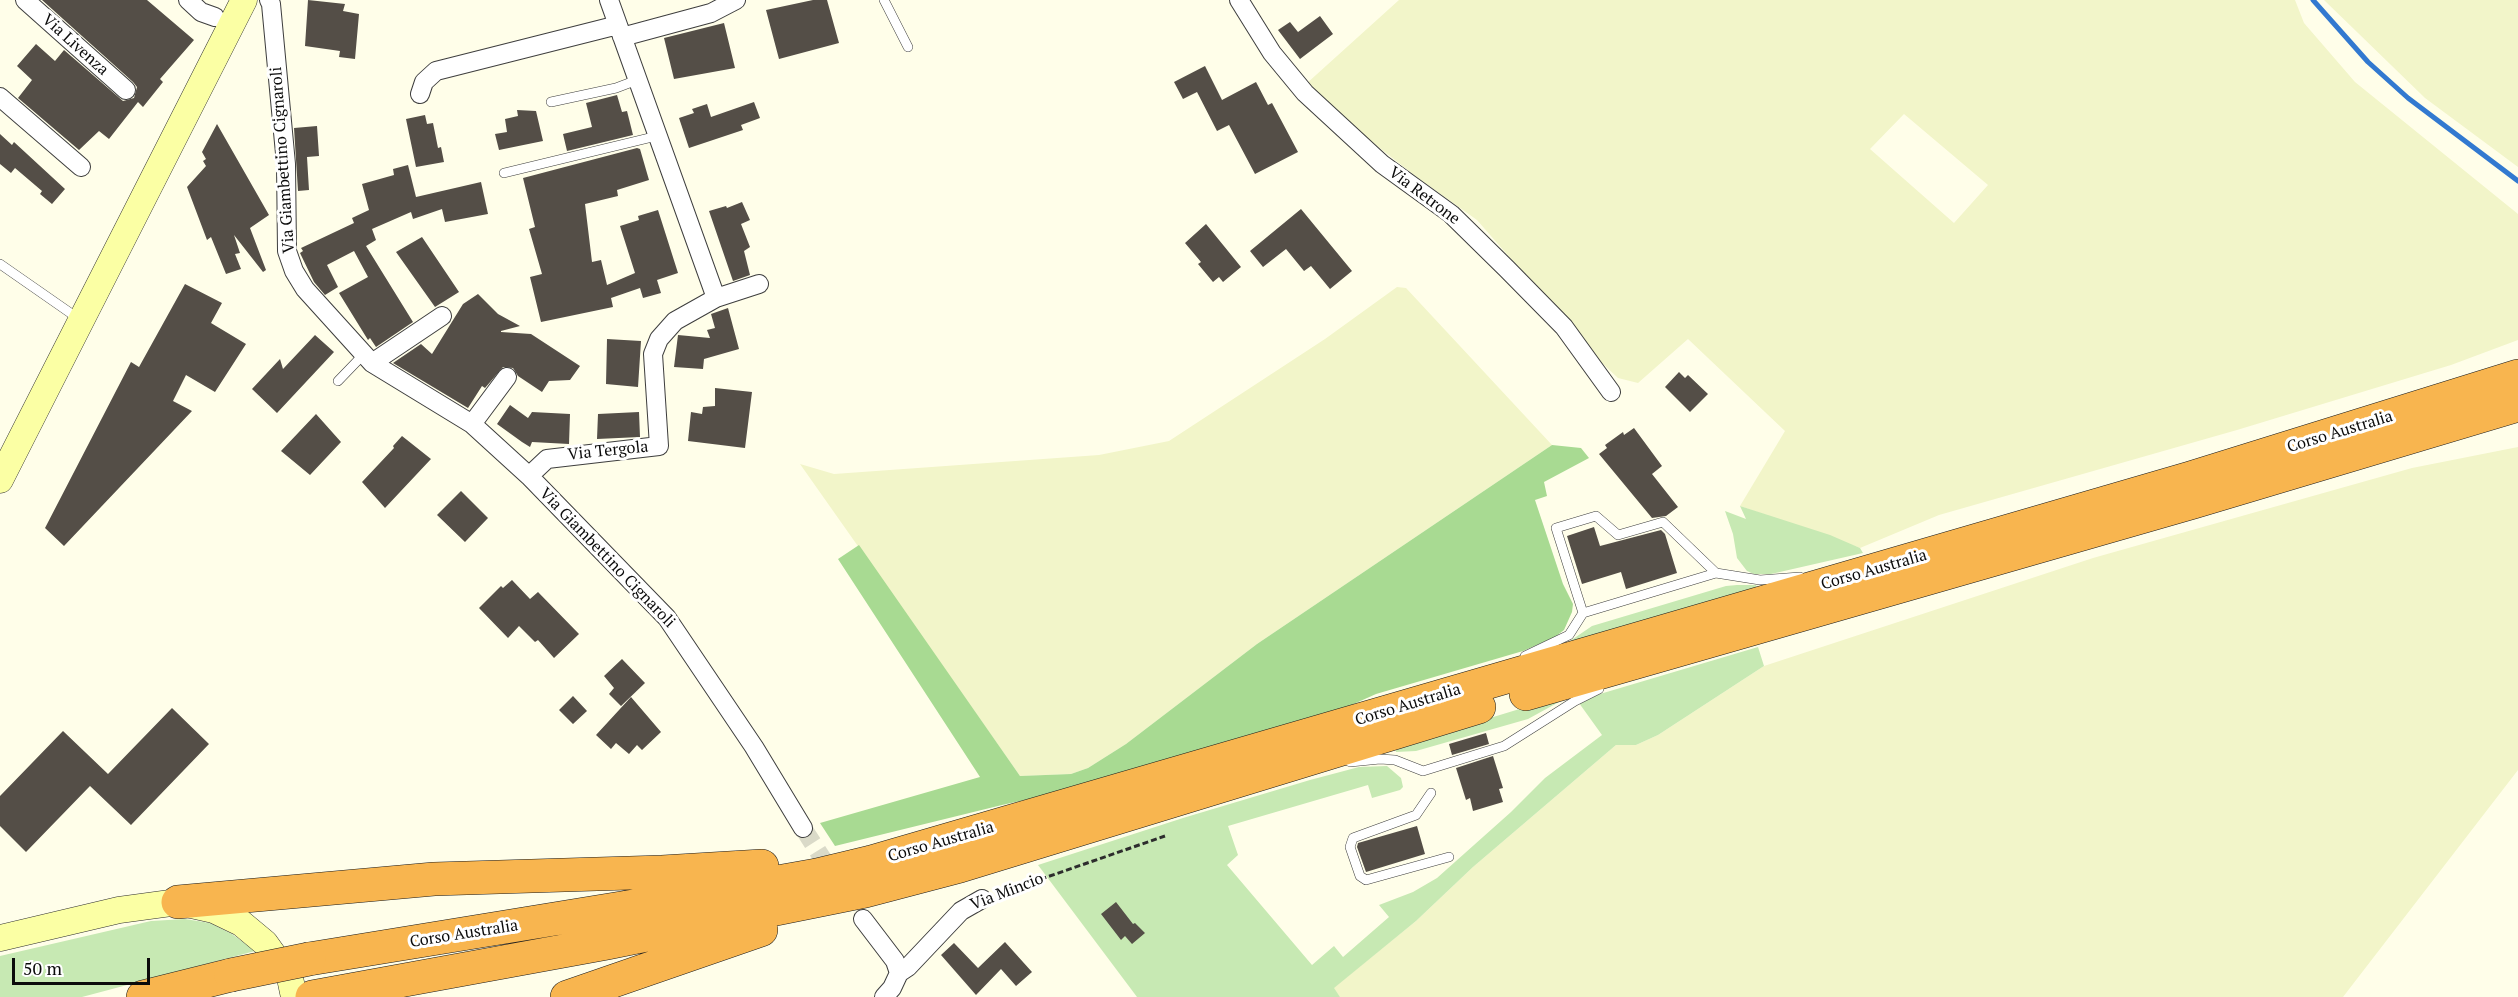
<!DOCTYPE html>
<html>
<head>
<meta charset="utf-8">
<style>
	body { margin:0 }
	#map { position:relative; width:2518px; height:997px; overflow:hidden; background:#fffee9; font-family:"PT Serif",serif }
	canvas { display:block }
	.scale { position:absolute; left:12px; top:958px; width:138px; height:27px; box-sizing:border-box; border:3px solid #0b0b0b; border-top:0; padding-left:8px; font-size:18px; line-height:21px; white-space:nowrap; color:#0b0b0b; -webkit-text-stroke:4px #fff; paint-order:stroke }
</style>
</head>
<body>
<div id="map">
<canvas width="2518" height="997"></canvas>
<div class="scale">50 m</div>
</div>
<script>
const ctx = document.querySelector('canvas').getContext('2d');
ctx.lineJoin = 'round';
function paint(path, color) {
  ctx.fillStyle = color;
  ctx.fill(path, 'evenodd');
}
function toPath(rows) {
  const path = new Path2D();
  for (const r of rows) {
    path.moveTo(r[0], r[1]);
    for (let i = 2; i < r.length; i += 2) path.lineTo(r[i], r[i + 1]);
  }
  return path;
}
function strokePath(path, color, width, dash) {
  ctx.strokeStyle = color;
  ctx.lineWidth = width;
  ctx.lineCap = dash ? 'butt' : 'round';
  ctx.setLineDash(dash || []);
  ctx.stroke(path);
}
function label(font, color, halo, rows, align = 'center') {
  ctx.font = font + ' "PT Serif",serif';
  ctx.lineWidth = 6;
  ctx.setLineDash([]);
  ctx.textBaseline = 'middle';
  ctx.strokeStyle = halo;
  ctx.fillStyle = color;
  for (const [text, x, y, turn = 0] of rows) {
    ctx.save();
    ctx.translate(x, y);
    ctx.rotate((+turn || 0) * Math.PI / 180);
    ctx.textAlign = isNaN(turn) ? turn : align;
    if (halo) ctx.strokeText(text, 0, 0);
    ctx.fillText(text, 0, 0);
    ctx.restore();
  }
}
const farmland = toPath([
	[1399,0,2295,0,2304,23,2355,82,2518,214,2518,340,2451,365,2237,430,1939,515,1860,548,1740,506,1785,431,1688,339,1638,383,1618,378,1602,363,1477,220,1414,175,1343,119,1306,84],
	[1904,114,1988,185,1954,223,1870,149],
	[2324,0,2518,0,2518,167,2425,98],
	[1397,287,1406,288,1552,445,1257,644,1126,744,1088,768,1071,774,1020,776,800,464,834,474,1099,455,1169,441,1325,339],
	[2518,447,2518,770,2343,997,1340,997,1333,988,1416,921,1473,867,1616,745,1636,745,1658,735,1764,666,2093,558,2412,468]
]);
const green = toPath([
	[1740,506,1830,535,1860,548,1863,553,1771,574,1754,574,1747,571,1737,558,1733,534,1725,511,1746,519],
	[1737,585,1756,585,1757,589,1571,643,1570,641,1592,626,1726,586],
	[1758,647,1764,666,1658,735,1636,745,1616,745,1473,867,1416,921,1334,988,1340,997,1137,997,1038,865,1183,818,1310,780,1359,767,1387,766,1401,778,1403,787,1400,790,1372,798,1368,785,1228,826,1238,855,1227,865,1312,965,1334,946,1343,957,1389,917,1379,905,1413,892,1437,878,1511,812,1545,778,1602,735,1579,703,1600,694],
	[1549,700,1559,702,1528,719,1416,751,1396,752,1395,747],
	[185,919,210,923,232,934,255,951,82,997,0,997,0,956,151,921]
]);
const forest = toPath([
	[1552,445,1581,448,1589,458,1544,482,1547,496,1535,500,1563,584,1573,604,1572,612,1564,630,1555,637,1523,651,1376,694,1347,707,1110,781,1002,805,835,846,820,823,980,777,838,559,859,545,1020,776,1071,774,1088,768,1126,744,1257,644]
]);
const stream = toPath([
	[2313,0,2368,62,2408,98,2518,181]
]);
const building = toPath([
	[42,0,147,0,194,40,160,79,163,82,143,107,138,102,109,139,99,131,79,150,18,98,32,80,17,66,36,44,55,61,64,50,123,101,134,98,137,87,133,82],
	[308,0,345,4,343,11,359,14,355,59,339,57,340,51,305,46],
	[813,0,827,0,839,43,779,59,766,10],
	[1320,16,1333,34,1300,59,1278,30,1290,22,1298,32],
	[724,23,735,68,674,79,664,38],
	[1205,66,1222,100,1256,82,1268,105,1272,103,1298,152,1255,174,1229,125,1217,131,1197,92,1183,99,1174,82],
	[617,95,622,112,627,111,633,135,567,151,563,134,592,127,586,103],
	[754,102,760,118,741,125,743,130,689,148,679,118,694,113,692,109,707,104,711,117],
	[517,110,536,111,543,141,499,150,495,134,507,132,505,119,518,116],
	[425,115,427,124,433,123,438,148,441,147,444,162,416,167,406,119],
	[217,124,269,215,250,228,266,270,263,272,234,235,240,253,235,254,241,269,226,274,211,237,207,240,187,187,206,166,203,161,206,159,202,152],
	[317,126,319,156,307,157,309,190,298,191,294,128],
	[0,134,12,145,14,142,65,189,52,204,40,194,42,191,15,168,11,173,0,164],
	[637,148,640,149,649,180,617,190,618,196,585,204,592,262,601,260,607,285,635,273,620,226,639,220,638,216,658,210,678,273,657,280,661,293,643,298,640,288,611,298,613,307,541,322,530,277,542,274,529,229,535,227,523,178],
	[408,165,416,197,481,182,488,214,445,222,442,209,413,219,411,212,372,229,376,240,366,246,413,322,376,347,370,338,368,340,339,293,368,277,354,251,327,265,338,287,325,295,314,282,300,253,303,251,301,248,354,223,352,218,369,210,362,184,394,175,393,169],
	[742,202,750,220,741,224,750,247,744,251,750,275,733,281,709,211,726,206,727,208],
	[1301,209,1352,271,1330,289,1311,266,1304,271,1286,249,1263,267,1250,251],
	[1206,224,1241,267,1223,282,1219,277,1213,282,1198,264,1201,262,1185,243],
	[422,237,459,292,435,307,396,252],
	[185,284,222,303,211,323,246,344,215,392,186,375,173,401,192,411,64,546,45,528,131,362,139,367],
	[478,294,498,314,520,326,501,331,501,332,531,334,580,366,570,380,549,381,542,392,518,376,513,368,503,367,485,388,482,386,468,408,393,363,421,344,432,354,463,304],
	[728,308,739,349,704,359,703,369,674,367,678,335,710,338,707,330,715,328,711,314],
	[315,335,334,352,277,413,252,389,280,359,283,369],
	[607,339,641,341,638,387,606,384],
	[1679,372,1685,378,1688,375,1708,394,1690,412,1665,387],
	[715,388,752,392,745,448,688,441,691,412,702,414,703,407,715,406],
	[510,405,528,418,532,412,570,414,569,444,532,442,530,447,522,442,497,424],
	[639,412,640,437,597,439,598,414],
	[316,414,341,442,310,475,281,451],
	[1634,428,1662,466,1652,474,1678,507,1666,516,1652,518,1599,454,1607,448,1605,445,1623,432,1624,435],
	[402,436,431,459,385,508,362,482,394,448,393,446],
	[461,491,488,518,465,542,437,515],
	[1594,527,1600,546,1661,530,1665,534,1677,573,1626,589,1621,572,1582,584,1567,536],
	[512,580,530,599,538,592,579,634,554,658,538,640,535,642,519,626,508,638,479,608,501,586,503,588],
	[622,659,645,683,621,706,609,694,614,688,604,676],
	[573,696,587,711,573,724,559,710],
	[631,697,661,732,642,750,637,745,629,754,616,743,611,749,596,735],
	[172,708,209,744,131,825,90,786,26,852,0,826,0,796,63,731,108,774],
	[1486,733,1489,744,1452,755,1449,744],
	[1493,756,1503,788,1499,789,1503,802,1473,811,1470,798,1466,800,1456,768],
	[1417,826,1425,854,1366,872,1357,847,1358,843],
	[1116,902,1133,924,1135,923,1145,933,1132,944,1125,936,1121,940,1101,914],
	[1005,942,1032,972,1016,986,1001,969,976,995,941,955,954,943,978,968]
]);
const streetTunnel = toPath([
	[803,828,835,878]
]);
const path = toPath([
	[998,894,1165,836]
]);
const lane = toPath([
	[884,0,908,47],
	[551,102,616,88,637,80],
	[504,173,657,136],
	[0,264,79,319],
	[338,381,364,354],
	[1583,613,1556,528,1596,516,1618,535,1663,522,1716,573],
	[1525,656,1569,635,1583,613,1716,573,1760,580,1800,577],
	[1350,762,1380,759,1395,760,1423,771,1504,746,1575,701,1599,689],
	[1431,793,1416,815,1353,838,1350,847,1360,876,1366,880,1449,857]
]);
const street = toPath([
	[25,0,126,90],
	[188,0,201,12,215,17],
	[269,0,271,4,286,164,287,251,294,271,305,289,372,363,472,424,529,476,667,618,754,747,803,828],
	[609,0,716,298],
	[1239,0,1272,53,1305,93,1382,164,1451,214,1507,269,1564,327,1611,392],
	[622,37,711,13,736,0],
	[420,94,424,82,436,71,618,25],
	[0,97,81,167],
	[372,363,442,316],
	[472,424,507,377],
	[529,476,547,459,659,446,653,354,659,339,675,321,716,298,759,284],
	[863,919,895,961,899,973],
	[884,997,892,988,899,973,908,967,961,911,982,899]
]);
const secondary = toPath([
	[0,480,244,0],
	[0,938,119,910,178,902,214,910,241,923,265,943,290,978,294,997]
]);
const highway = toPath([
	[1526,694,2194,502,2518,405],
	[178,902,434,879,662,872,762,866],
	[309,959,732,890,817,875,871,862,2190,478,2518,376],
	[143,997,231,975],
	[312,997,607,943,865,891,960,866,1479,707],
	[567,997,761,930]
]);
const highwayBridge = toPath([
	[231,975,309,959]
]);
const streetNames = [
	["Via Livenza",75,45,42],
	["Via Giambettino Cignaroli",283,160,-94],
	["Via Retrone",1424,196,37],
	["Corso Australia",2340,432,-17],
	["Via Tergola",608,451,-6],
	["Via Giambettino Cignaroli",607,558,46],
	["Corso Australia",1874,570,-16],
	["Corso Australia",1408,705,-17],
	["Corso Australia",941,842,-16],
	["Via Mincio",1007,892,-21],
	["Corso Australia",464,934,-9]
];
paint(farmland, '#f2f5c9');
paint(green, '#c7e9b3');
paint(forest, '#a8da92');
strokePath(stream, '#3279d0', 5);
paint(building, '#544e47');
strokePath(streetTunnel, '#dadac8', 18, [18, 9]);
strokePath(lane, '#3e3e3e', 10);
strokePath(street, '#3e3e3e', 20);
strokePath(secondary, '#2d2d2d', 27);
strokePath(highway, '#1c1c1c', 34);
strokePath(path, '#2d2d2d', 3, [6, 3]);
strokePath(lane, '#fff', 9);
strokePath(street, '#fff', 18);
strokePath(secondary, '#fbffa4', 26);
strokePath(highway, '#f8b54f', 33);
strokePath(highwayBridge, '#1c1c1c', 34, []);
strokePath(highwayBridge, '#f8b54f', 33);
label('16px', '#0b0b0b', '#fff', streetNames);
</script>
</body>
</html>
